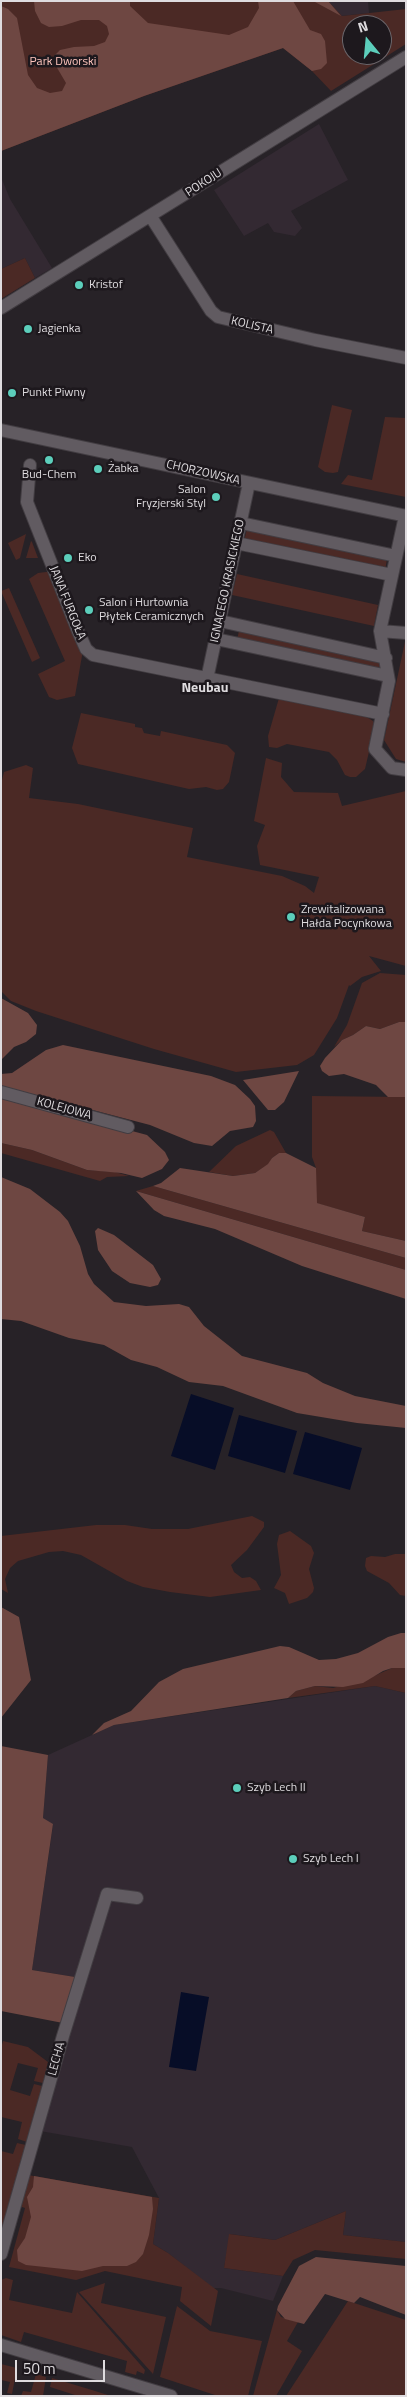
<!DOCTYPE html>
<html>
<head>
<meta charset="utf-8">
<style>
	body { margin:0 }
	#map { position:relative; width:407px; height:2397px; overflow:hidden; background:#272227; font-family:"Titillium Web",sans-serif }
	canvas { display:block }
	.frame { position:absolute; inset:0; border:2px solid #dfdcdf; pointer-events:none }
	.north { position:absolute; left:342px; top:15px; width:50px; height:50px; box-sizing:border-box; background:#1d181d; border:1px solid #6b666b; border-radius:50%; rotate:343deg; font-size:14px; font-weight:700; line-height:20px; text-align:center; color:#dfdcdf }
	.north::after { content:''; display:block; margin:auto; width:18px; height:22px; background:#5ccebb; clip-path:polygon(50% 0,100% 100%,50% 72%,0 100%) }
	.scale { position:absolute; left:15px; top:2360px; width:90px; height:22px; box-sizing:border-box; border:2px solid #dfdcdf; border-top:0; padding-left:6px; font-size:15px; line-height:18px; white-space:nowrap; color:#dfdcdf; -webkit-text-stroke:4px #1d181d; paint-order:stroke }
</style>
</head>
<body>
<div id="map">
<canvas width="407" height="2397"></canvas>
<div class="frame"></div>
<div class="north">N</div>
<div class="scale">50 m</div>
</div>
<script>
const ctx = document.querySelector('canvas').getContext('2d');
ctx.lineJoin = 'round';
function paint(path, color) {
  ctx.fillStyle = color;
  ctx.fill(path, 'evenodd');
}
function toPath(rows) {
  const path = new Path2D();
  for (const r of rows) {
    path.moveTo(r[0], r[1]);
    for (let i = 2; i < r.length; i += 2) path.lineTo(r[i], r[i + 1]);
  }
  return path;
}
function strokePath(path, color, width, dash) {
  ctx.strokeStyle = color;
  ctx.lineWidth = width;
  ctx.lineCap = dash ? 'butt' : 'round';
  ctx.setLineDash(dash || []);
  ctx.stroke(path);
}
function label(font, color, halo, rows, align = 'center') {
  ctx.font = font + ' "Titillium Web",sans-serif';
  ctx.lineWidth = 5;
  ctx.setLineDash([]);
  ctx.textBaseline = 'middle';
  ctx.strokeStyle = halo;
  ctx.fillStyle = color;
  for (const [text, x, y, turn = 0] of rows) {
    ctx.save();
    ctx.translate(x, y);
    ctx.rotate((+turn || 0) * Math.PI / 180);
    ctx.textAlign = isNaN(turn) ? turn : align;
    if (halo) ctx.strokeText(text, 0, 0);
    ctx.fillText(text, 0, 0);
    ctx.restore();
  }
}
const built = toPath([
	[328,1,368,1,369,13,341,16],
	[319,124,348,180,291,211,302,228,295,236,274,232,268,223,244,236,214,190],
	[1,177,10,199,52,268,35,278,25,258,1,269],
	[375,1686,406,1693,406,2242,343,2235,346,2211,275,2240,230,2234,224,2268,283,2276,273,2301,221,2288,213,2288,168,2253,153,2244,159,2198,132,2147,40,2131,75,1977,32,1970,53,1825,43,1818,48,1755,114,1725]
]);
const green = toPath([
	[1,1,328,1,342,16,406,9,406,44,331,91,312,71,283,48,144,96,1,151],
	[352,25,382,25,382,55,352,55],
	[25,258,35,278,1,299,1,269],
	[332,405,352,410,338,472,333,473,325,472,318,467],
	[385,417,406,418,406,497,341,484,348,475,372,480],
	[247,529,387,559,385,571,244,541],
	[26,534,20,558,16,560,8,543],
	[31,541,32,542,38,558,26,558],
	[54,571,83,650,75,696,57,700,49,697,38,674,65,661,29,579,38,573],
	[237,574,378,605,374,626,232,595],
	[9,588,40,658,32,662,1,591],
	[239,631,386,658,388,676,236,644],
	[406,637,406,762,396,759,384,740],
	[279,698,365,716,373,721,375,726,365,769,356,777,350,777,345,775,337,760,329,752,287,744,277,748,269,747,268,736],
	[81,713,135,724,135,727,142,728,144,733,160,736,161,731,227,745,235,753,229,782,223,789,217,790,206,787,189,789,78,764,72,748],
	[266,758,282,763,281,777,294,792,338,793,342,806,406,791,406,966,369,956,381,971,362,977,350,986,349,985,337,1018,314,1055,297,1065,236,1072,154,1049,36,1011,11,1001,1,991,1,784,4,772,26,765,33,768,29,798,78,804,193,828,187,857,282,876,305,886,314,893,319,877,260,865,257,846,265,825,254,821],
	[380,973,406,975,406,1022,399,1022,380,1029,366,1026,353,1035,342,1040,334,1047,347,1025,362,983],
	[312,1096,406,1097,406,1241,362,1231,365,1217,316,1203,316,1168,312,1157],
	[270,1130,274,1132,286,1153,279,1153,272,1158,269,1164,255,1173,233,1176,209,1172,236,1146],
	[1,1143,32,1150,87,1170,115,1172,129,1176,107,1177,100,1181,1,1153],
	[153,1186,406,1258,406,1270,136,1191],
	[252,1516,264,1522,264,1527,247,1550,231,1565,234,1572,242,1578,250,1577,256,1581,261,1590,210,1597,170,1592,143,1587,127,1581,81,1555,63,1551,49,1552,18,1561,10,1568,5,1579,8,1593,1,1589,1,1536,96,1525,125,1525,152,1529,188,1529],
	[290,1531,311,1546,314,1553,309,1569,314,1588,313,1592,307,1598,289,1604,285,1593,274,1588,281,1575,277,1544,279,1535],
	[395,1554,406,1554,406,1596,400,1595,389,1583,367,1571,365,1566,366,1558,371,1556,385,1557],
	[392,1668,406,1668,406,1693,375,1686,288,1698,296,1691,315,1686,333,1688,374,1676],
	[3,2041,28,2047,48,2062,43,2083,34,2081,38,2068,18,2063,10,2090,30,2096,34,2084,42,2086,27,2142,18,2139,22,2122,1,2117,1,2048],
	[17,2143,26,2145,1,2232,1,2151,13,2154],
	[28,2175,159,2198,153,2244,168,2253,218,2291,211,2326,180,2301,182,2287,105,2271,76,2280,9,2267,25,2208,19,2206],
	[346,2211,343,2235,406,2242,406,2259,315,2250,293,2260,283,2276,224,2268,229,2234,275,2240],
	[6,2278,13,2280,9,2300,72,2313,77,2292,145,2370,144,2374,137,2371,136,2375,125,2372,127,2361,24,2332,21,2342,1,2335,1,2280],
	[105,2283,101,2303,166,2317,153,2374,79,2292],
	[348,2301,406,2320,406,2396,286,2396],
	[177,2306,210,2331,262,2341,248,2396,218,2396,160,2377],
	[277,2310,281,2317,298,2322,287,2341,302,2351,276,2396,253,2396],
	[1,2364,17,2368,12,2394,7,2393,10,2382,1,2380],
	[36,2374,46,2377,43,2396,21,2396,23,2391,31,2392],
	[52,2378,92,2390,111,2396,78,2396,50,2387]
]);
const forest = toPath([
	[34,1,130,1,130,6,148,23,229,35,248,27,259,8,258,1,293,1,310,30,321,34,325,41,327,63,321,69,312,71,283,48,144,96,1,151,1,6,8,9,17,18,28,75,37,88,50,93,62,91,66,83,56,66,54,56,60,50,74,47,94,46,105,42,109,34,107,26,99,20,81,20,62,26,49,27,41,23,35,11],
	[314,1,328,1,341,16,315,2],
	[1,998,28,1013,37,1025,36,1034,26,1042,14,1047,1,1060],
	[399,1022,406,1022,406,1097,388,1097,376,1085,344,1074,329,1076,322,1071,320,1066,325,1058,342,1040,353,1035,366,1026,380,1029],
	[63,1045,211,1076,235,1085,250,1099,255,1106,256,1121,253,1127,230,1131,212,1146,194,1143,150,1125,1,1086,1,1074,12,1073,46,1050],
	[299,1071,284,1102,275,1110,268,1110,243,1080],
	[1,1096,147,1135,165,1152,169,1160,162,1169,142,1178,121,1173,87,1170,32,1150,1,1143],
	[279,1153,286,1153,316,1168,317,1203,365,1217,362,1231,406,1241,406,1258,153,1186,161,1183,180,1168,233,1176,255,1173,268,1164,272,1158],
	[1,1177,30,1189,60,1212,68,1221,80,1246,88,1274,94,1284,114,1302,146,1306,179,1304,189,1307,204,1326,242,1356,307,1373,323,1383,355,1396,406,1406,406,1428,357,1423,297,1413,223,1386,189,1382,157,1367,131,1360,104,1345,69,1338,21,1321,1,1319],
	[136,1191,406,1270,406,1299,302,1266,215,1229,164,1216,154,1210],
	[98,1228,114,1235,153,1265,161,1279,158,1285,150,1287,130,1283,112,1271,98,1250,95,1231],
	[1,1607,19,1617,31,1680,1,1718],
	[401,1633,406,1633,406,1668,392,1668,383,1671,363,1683,343,1687,315,1686,296,1691,288,1698,114,1725,92,1735,104,1723,131,1711,159,1682,183,1669,280,1646,289,1647,319,1660,336,1659,358,1653,388,1637],
	[1,1746,48,1755,43,1818,53,1824,32,1970,75,1977,63,2023,1,2011],
	[34,2176,152,2197,153,2209,149,2235,143,2254,136,2262,127,2266,103,2266,82,2271,26,2265,18,2261,17,2250,25,2238,31,2217,27,2197,33,2187],
	[316,2257,406,2266,406,2315,360,2297,354,2303,325,2294,304,2324,285,2319,277,2310,278,2306,299,2266]
]);
const water = toPath([
	[191,1394,234,1408,215,1470,171,1456],
	[239,1415,297,1431,285,1473,228,1456],
	[305,1432,362,1448,350,1490,293,1474],
	[181,1992,209,1997,196,2071,169,2067]
]);
const minor = toPath([
	[151,217,211,311,218,317,315,340,406,358],
	[1,308,406,57],
	[1,430,406,516],
	[30,465,27,502,78,631,86,649,93,655,383,714],
	[405,516,380,631,389,681,375,749,392,768,406,770],
	[241,523,396,556],
	[236,543,392,575],
	[220,621,386,658],
	[380,631,406,633],
	[216,639,388,676],
	[207,679,249,483],
	[1,1092,128,1127],
	[1,2254,63,2036,107,1894,137,1898],
	[1,2345,171,2396]
]);
const markers = [
	[79,285,5,"#5ccebb"],
	[28,329,5,"#5ccebb"],
	[12,393,5,"#5ccebb"],
	[49,460,5,"#5ccebb"],
	[98,469,5,"#5ccebb"],
	[216,497,5,"#5ccebb"],
	[68,558,5,"#5ccebb"],
	[89,610,5,"#5ccebb"],
	[291,917,5,"#5ccebb"],
	[237,1788,5,"#5ccebb"],
	[293,1859,5,"#5ccebb"]
];
const parkNames = [
	["Park Dworski",63,62]
];
const streetNames = [
	["POKOJU",204,183,-33],
	["KOLISTA",252,326,13],
	["CHORZOWSKA",203,473,13],
	["IGNACEGO KRASICKIEGO",228,581,-78],
	["JANA FURGOŁA",67,603,68],
	["KOLEJOWA",64,1109,15],
	["LECHA",57,2059,-75]
];
const poiNames = [
	["Kristof",89,285],
	["Jagienka",38,329],
	["Punkt Piwny",22,393],
	["Żabka",108,469],
	["Bud-Chem",49,475,"center"],
	["Salon",206,490,"right"],
	["Fryzjerski Styl",206,504,"right"],
	["Eko",78,558],
	["Salon i Hurtownia",99,603],
	["Płytek Ceramicznych",99,617],
	["Zrewitalizowana",301,910],
	["Hałda Pocynkowa",301,924],
	["Szyb Lech II",247,1788],
	["Szyb Lech I",303,1859]
];
const neighbourhoodNames = [
	["Neubau",205,689]
];
paint(built, '#332932');
paint(green, '#4b2925');
paint(forest, '#6e4742');
paint(water, '#070d27');
strokePath(minor, '#423d42', 14);
strokePath(minor, '#615b61', 12);
for (const [x, y, r, color] of markers) {
  const dot = new Path2D();
  dot.arc(x, y, r, 0, 2 * Math.PI);
  ctx.fillStyle = color;
  ctx.fill(dot);
  strokePath(dot, '#1d181d', 2);
}
label('12px', '#ffc5bd', '#1d181d', parkNames);
label('12px', '#dfdcdf', '#1d181d', streetNames);
label('12px', '#dfdcdf', '#1d181d', poiNames, 'left');
label('bold 14px', '#dfdcdf', '#1d181d', neighbourhoodNames);
</script>
</body>
</html>
